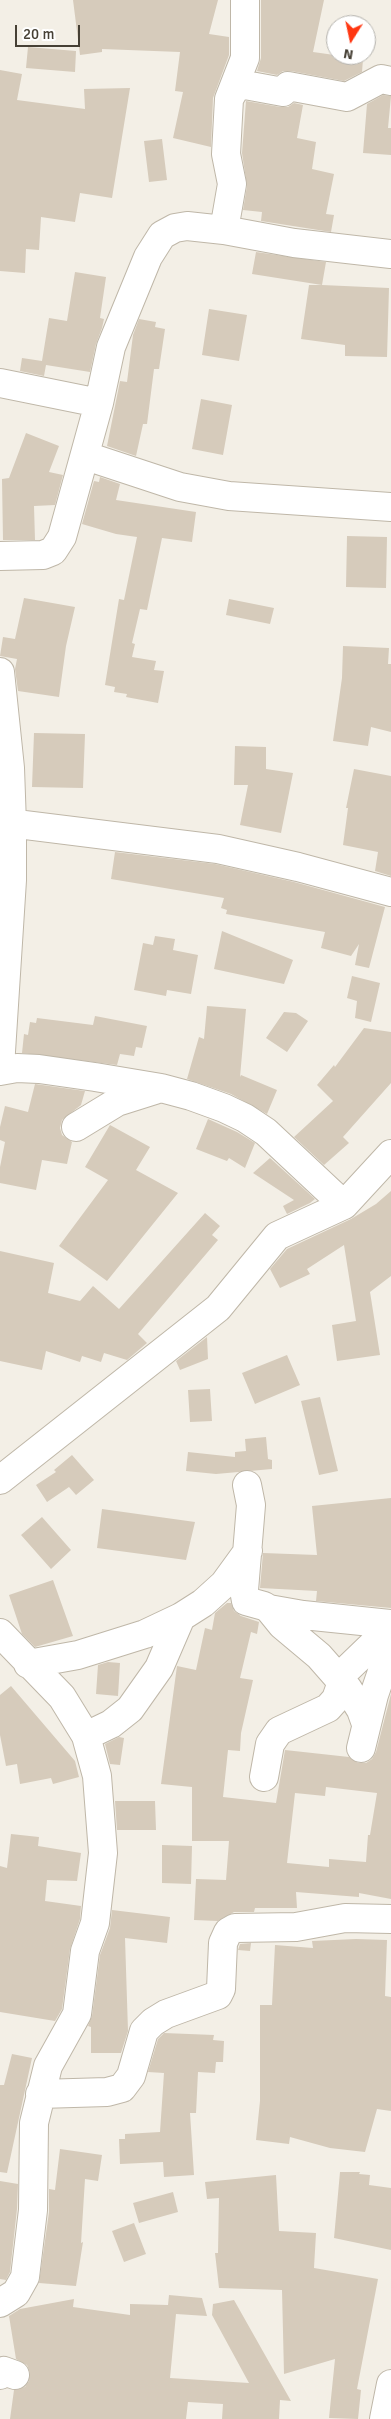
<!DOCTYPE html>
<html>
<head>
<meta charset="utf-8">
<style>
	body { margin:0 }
	#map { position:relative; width:391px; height:2419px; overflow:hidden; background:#f3efe6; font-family:Signika,sans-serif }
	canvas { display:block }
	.north { position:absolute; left:326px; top:15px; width:50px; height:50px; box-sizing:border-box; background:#fff; border:1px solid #b5b3ae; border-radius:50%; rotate:190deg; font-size:14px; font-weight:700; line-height:20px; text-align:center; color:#464035 }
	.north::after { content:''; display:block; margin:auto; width:18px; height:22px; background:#ff3711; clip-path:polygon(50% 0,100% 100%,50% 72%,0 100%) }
	.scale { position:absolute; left:15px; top:25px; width:65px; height:22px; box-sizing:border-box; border:2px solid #464035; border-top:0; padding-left:6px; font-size:15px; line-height:18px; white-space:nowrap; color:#464035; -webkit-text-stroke:4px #fff; paint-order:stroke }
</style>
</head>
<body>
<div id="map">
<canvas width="391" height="2419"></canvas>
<div class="north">N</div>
<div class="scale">20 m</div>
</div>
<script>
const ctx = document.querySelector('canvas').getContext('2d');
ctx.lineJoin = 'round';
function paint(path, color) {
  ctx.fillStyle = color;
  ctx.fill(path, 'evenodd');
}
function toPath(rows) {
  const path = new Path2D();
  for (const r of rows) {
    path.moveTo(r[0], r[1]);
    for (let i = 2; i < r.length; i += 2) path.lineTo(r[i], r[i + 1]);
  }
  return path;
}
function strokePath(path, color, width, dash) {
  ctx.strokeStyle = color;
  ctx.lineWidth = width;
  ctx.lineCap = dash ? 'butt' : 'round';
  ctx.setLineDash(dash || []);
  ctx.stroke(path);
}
const building = toPath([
	[73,0,218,0,209,34,229,37,229,55,213,98,211,147,173,138,183,92,175,91,180,52,102,49,102,52,80,55],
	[261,0,324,0,313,52,363,59,362,72,344,81,291,71,283,71,277,75,257,71,261,58],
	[28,47,76,51,75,72,26,68],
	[0,70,22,74,17,100,85,109,84,89,130,88,112,198,80,193,75,222,41,217,39,250,26,249,25,273,0,271],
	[383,95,391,96,388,128,391,128,391,155,363,153,367,104],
	[246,101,280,107,288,107,294,103,303,105,297,138,316,142,312,169,334,174,326,214,334,215,331,232,261,221,262,212,243,210,247,186,242,153],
	[162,139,167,180,149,182,144,141],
	[256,252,326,262,322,285,389,288,387,357,345,356,345,345,301,339,309,285,322,285,252,274],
	[75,272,106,277,100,318,104,319,102,328,96,344,90,372,46,365,44,376,20,371,22,358,42,361,49,318,67,321],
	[209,309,247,315,239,361,202,355],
	[139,319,156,322,155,327,165,329,159,369,154,369,147,424,143,424,136,456,107,446,120,381,127,382,133,335],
	[201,399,232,405,223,455,192,449],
	[26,433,59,446,49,472,63,475,55,505,34,506,35,540,3,540,2,479,9,478],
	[100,477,120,484,116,500,196,512,192,542,162,538,147,610,140,609,132,643,135,644,132,657,156,661,154,670,164,671,158,703,126,697,127,694,114,692,115,687,105,685,119,599,124,600,137,537,116,534,82,524,94,481,99,482],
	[347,536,387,537,386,588,346,587],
	[24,598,75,607,66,646,59,697,18,691,15,669,17,659,0,656,3,637,15,639],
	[229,599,274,608,270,624,226,615],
	[343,646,389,648,388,664,391,664,391,732,371,727,368,746,333,741,342,678],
	[34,733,85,734,83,788,32,787],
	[235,746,266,747,266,769,293,773,281,833,240,825,248,785,234,785],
	[354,769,391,776,391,876,375,871,378,852,343,845,348,808,346,808],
	[115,852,215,864,294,882,385,907,369,968,355,965,359,944,351,956,321,948,325,932,226,914,227,910,221,908,224,898,111,879],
	[222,931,293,960,284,984,214,969],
	[155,936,175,939,173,950,198,955,191,994,167,990,166,996,134,990,143,943,153,945],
	[352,976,380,983,371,1022,355,1018,357,1001,347,998],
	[207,1006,246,1009,240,1077,241,1075,277,1090,267,1114,231,1094,187,1079,199,1037,204,1039],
	[284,1012,296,1013,308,1021,287,1052,266,1038],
	[95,1016,147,1026,142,1048,136,1047,134,1056,120,1054,117,1065,22,1053,24,1034,28,1035,30,1022,36,1023,37,1018,93,1025],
	[364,1028,391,1032,391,1083,343,1137,349,1143,324,1165,294,1137,333,1101,317,1085,334,1065,335,1067],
	[35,1084,85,1091,81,1105,62,1120,60,1128,62,1135,72,1142,67,1164,42,1160,36,1190,0,1183,0,1167,5,1142,0,1140,0,1127,5,1106,28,1112],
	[208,1119,237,1132,255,1143,245,1168,229,1158,227,1161,196,1149],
	[110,1125,150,1147,136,1170,178,1193,107,1281,59,1246,108,1180,85,1167],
	[270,1158,315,1199,310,1203,287,1214,283,1206,294,1200,253,1173],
	[391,1191,391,1276,370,1292,380,1355,337,1361,332,1325,356,1321,344,1245,307,1269,310,1274,280,1288,270,1269,287,1249,351,1219,376,1204],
	[205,1213,220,1226,212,1235,218,1240,138,1334,147,1343,127,1360,104,1353,101,1362,82,1356,80,1362,46,1351,42,1370,0,1361,0,1251,54,1263,48,1293,80,1301,93,1286,119,1309],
	[207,1337,208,1359,180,1370,176,1361],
	[287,1355,300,1385,255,1404,242,1373],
	[210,1389,212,1421,190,1422,188,1390],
	[320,1397,338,1471,319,1475,301,1401],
	[266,1437,268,1459,272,1460,272,1469,216,1474,186,1471,188,1452,235,1457,235,1452,246,1451,245,1439],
	[72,1455,94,1480,76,1495,69,1487,47,1502,36,1485,56,1472,54,1470],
	[391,1498,391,1608,316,1601,317,1591,260,1588,263,1553,317,1555,312,1506],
	[102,1509,195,1522,186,1560,97,1548],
	[42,1517,71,1550,51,1569,21,1535],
	[53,1580,73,1636,35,1647,22,1634,9,1595],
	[227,1603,231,1603,234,1611,241,1616,259,1622,257,1634,251,1632,240,1678,253,1680,241,1733,240,1751,228,1750,223,1797,276,1803,285,1750,349,1757,358,1763,366,1763,372,1759,376,1752,391,1694,391,1899,359,1893,359,1897,296,1892,297,1908,255,1908,254,1912,234,1912,218,1921,194,1920,196,1879,226,1880,229,1841,192,1841,192,1787,161,1784,177,1666,196,1670,205,1628,212,1630,215,1613],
	[326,1787,377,1793,370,1835,368,1835,366,1862,329,1859,329,1867,287,1863,295,1793,325,1796],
	[108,1662,120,1663,118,1696,96,1694,98,1665],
	[11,1686,75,1761,79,1777,53,1784,51,1778,20,1784,17,1764,6,1766,0,1735,0,1695],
	[119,1737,124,1738,120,1765,110,1764,105,1744],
	[115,1801,155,1801,156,1830,117,1830],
	[11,1834,39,1837,38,1846,81,1853,77,1881,47,1880,45,1901,81,1906,80,1919,70,1949,62,2009,55,2021,0,2012,0,1866,7,1868],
	[162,1845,192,1846,191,1884,162,1883],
	[112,1910,170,1917,167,1943,125,1938,128,2031,121,2053,91,2053,91,2027,88,2026,92,2016,100,1955,110,1928],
	[356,1939,387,1940,385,1996,391,1997,391,2111,377,2109,365,2152,330,2148,290,2137,289,2144,256,2140,260,2101,260,2005,272,2005,275,1945,313,1948,312,1941],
	[251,1943,250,1951,238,1950,240,1944],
	[164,2033,214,2035,213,2040,224,2041,223,2062,216,2062,215,2073,198,2072,196,2113,190,2113,194,2175,164,2177,163,2162,120,2164,119,2139,125,2139,125,2134,160,2132,164,2073,148,2072,158,2039],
	[12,2054,32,2058,7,2173,0,2172,0,2085,4,2085],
	[60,2149,102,2155,98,2181,85,2179,81,2243,83,2242,76,2286,39,2283,49,2212,49,2189,55,2190],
	[340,2172,360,2172,359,2174,370,2175,369,2185,391,2188,391,2250,334,2238],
	[276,2175,279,2231,316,2233,314,2268,378,2279,357,2389,361,2390,358,2419,329,2418,335,2359,284,2374,282,2290,219,2288,215,2253,218,2253,219,2198,207,2199,205,2182],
	[0,2181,18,2184,17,2209,10,2272,6,2280,0,2279],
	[173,2192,178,2212,139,2223,133,2203],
	[134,2223,146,2254,124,2262,112,2231],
	[169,2295,202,2298,207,2316,176,2314,170,2378,249,2383,212,2315,213,2304,234,2300,291,2401,280,2400,279,2419,222,2419,223,2404,188,2402,186,2419,10,2419,14,2390,25,2387,29,2381,30,2373,27,2365,16,2359,9,2316,20,2309,74,2299,73,2307,130,2315,130,2304,168,2305]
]);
const minor = toPath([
	[229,99,236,87,245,85,283,92,288,86,347,97,381,79,391,81],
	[224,230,232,184,226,154,229,99,245,58,245,0],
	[0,383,99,403],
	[86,456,180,487,229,496,391,507],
	[0,556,43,555,53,551,62,537,99,403,111,347,148,257,162,235,175,228,187,226,224,230,294,243,391,254],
	[0,672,10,768,12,824,12,880,0,1067],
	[0,822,218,849,298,867,391,892],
	[0,1071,17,1068,39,1069,95,1077,161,1088,191,1096,224,1108,245,1118,266,1132,344,1205],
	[76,1127,117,1102,155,1090],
	[0,1480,218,1308,277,1236,344,1205,391,1154],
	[247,1485,251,1505,244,1590,246,1601,264,1606,269,1609,303,1615,391,1624],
	[269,1609,282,1625,319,1656,348,1689,361,1710,366,1724],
	[0,1633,62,1697,86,1736,97,1776,103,1853,95,1923,85,1951,77,2014,48,2066,34,2123,33,2210,25,2277,16,2293,0,2303],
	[28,1664,78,1655,145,1634,181,1617,203,1603,224,1584,248,1551],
	[338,1678,391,1627],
	[86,1736,111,1724,130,1709,159,1668,181,1617],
	[361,1748,374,1695,391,1645],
	[264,1777,270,1744,279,1731,328,1708,336,1699,342,1682],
	[40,2094,107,2092,122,2088,131,2076,144,2031,153,2022,166,2014,218,1995,221,1989,223,1943,228,1932,235,1928,296,1927,345,1918,391,1919],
	[0,2375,4,2371,15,2375],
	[384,2419,391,2384]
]);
paint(building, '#d6cbbb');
strokePath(minor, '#bfb7a8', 30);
strokePath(minor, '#fff', 28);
</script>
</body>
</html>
